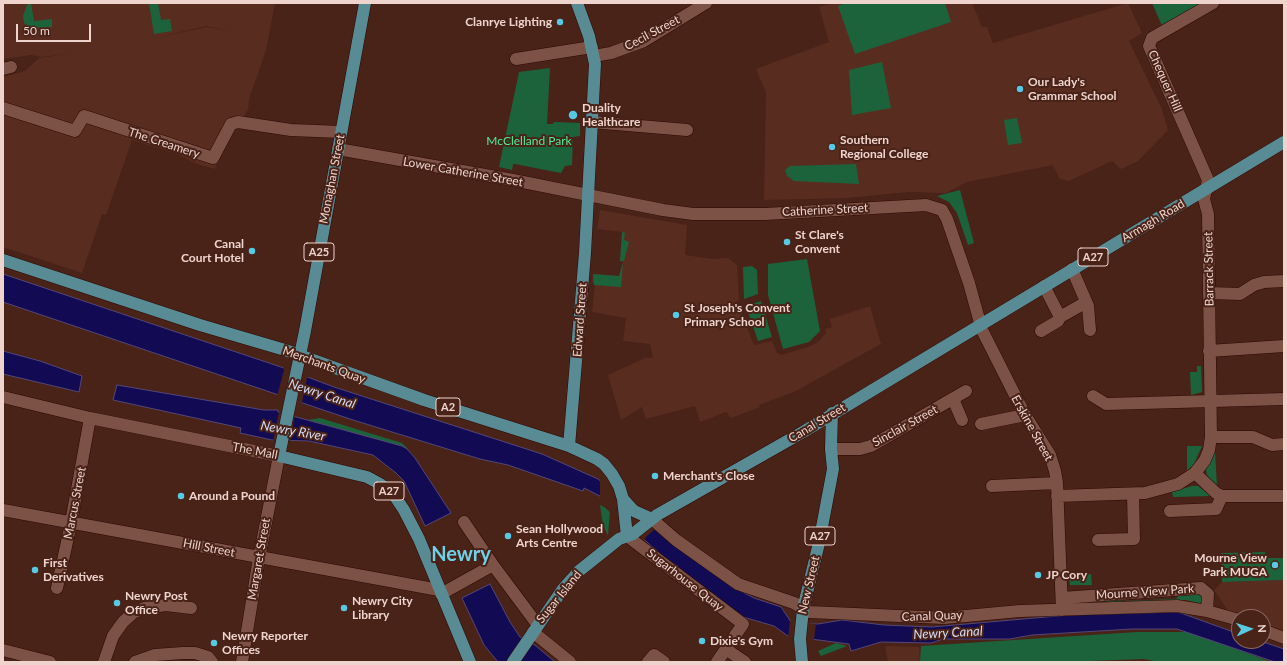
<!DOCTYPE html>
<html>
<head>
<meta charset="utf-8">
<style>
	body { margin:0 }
	#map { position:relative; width:1287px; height:665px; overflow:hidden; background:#492218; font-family:Lato,sans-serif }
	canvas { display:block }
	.frame { position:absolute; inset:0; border:4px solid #eed4cd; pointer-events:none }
	.north { position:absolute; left:1231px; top:609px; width:40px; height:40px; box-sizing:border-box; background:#492218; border:1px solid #8b6960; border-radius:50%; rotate:87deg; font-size:11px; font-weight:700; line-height:16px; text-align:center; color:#eed4cd }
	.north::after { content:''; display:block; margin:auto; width:14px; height:18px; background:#57c9e3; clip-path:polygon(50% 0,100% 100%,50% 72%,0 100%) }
	.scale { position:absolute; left:16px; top:24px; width:75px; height:18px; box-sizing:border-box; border:2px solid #eed4cd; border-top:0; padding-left:5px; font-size:12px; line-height:14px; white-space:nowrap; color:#eed4cd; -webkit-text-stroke:3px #492218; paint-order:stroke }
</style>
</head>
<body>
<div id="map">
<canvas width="1287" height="665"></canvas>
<div class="frame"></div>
<div class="north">N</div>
<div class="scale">50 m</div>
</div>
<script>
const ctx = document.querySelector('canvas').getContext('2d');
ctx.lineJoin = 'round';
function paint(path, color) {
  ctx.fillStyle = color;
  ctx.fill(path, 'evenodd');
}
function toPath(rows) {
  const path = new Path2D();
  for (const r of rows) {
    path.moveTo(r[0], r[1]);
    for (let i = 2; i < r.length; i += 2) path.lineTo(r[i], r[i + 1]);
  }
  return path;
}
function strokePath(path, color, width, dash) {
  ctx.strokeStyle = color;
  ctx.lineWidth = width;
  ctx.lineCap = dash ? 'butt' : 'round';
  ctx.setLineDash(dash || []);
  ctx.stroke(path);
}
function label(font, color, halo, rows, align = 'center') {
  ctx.font = font + ' Lato,sans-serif';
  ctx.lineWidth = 4;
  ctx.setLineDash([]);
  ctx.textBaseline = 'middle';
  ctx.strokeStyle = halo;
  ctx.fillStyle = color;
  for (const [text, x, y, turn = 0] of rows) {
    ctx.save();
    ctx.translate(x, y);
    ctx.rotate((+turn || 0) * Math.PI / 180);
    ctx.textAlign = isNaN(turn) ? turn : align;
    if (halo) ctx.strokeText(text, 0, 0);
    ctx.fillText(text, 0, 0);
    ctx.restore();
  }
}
const built = toPath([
	[3,3,275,3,266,50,249,99,248,110,219,157,215,169,197,164,177,154,132,140,106,215,102,214,82,273,3,247,3,77,25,71,39,58,68,54,41,57,31,55,3,59],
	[206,26,231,31,207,27,155,38],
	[833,3,972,3,982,27,987,27,993,43,1128,3,1142,33,1129,41,1161,107,1168,130,1138,161,1121,169,1112,161,1069,181,1060,179,1053,165,967,182,946,193,908,192,847,198,764,200,766,92,756,69,829,42,819,7],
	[600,210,687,225,685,255,713,259,728,258,737,265,739,300,736,302,737,307,740,310,754,345,772,341,777,353,781,355,811,346,819,341,826,333,825,329,832,327,830,319,870,306,881,344,794,392,759,405,760,407,731,418,726,412,700,422,695,406,646,419,642,407,621,420,608,375,645,358,653,358,650,344,623,341,626,318,592,312,595,285,592,281,593,274,619,276,623,262,620,261,622,232,597,229],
	[1284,580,1284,632,1263,624,1263,617,1242,617,1229,612,1214,590,1222,582],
	[885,646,919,647,920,662,888,662]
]);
const green = toPath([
	[31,3,34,21,52,19,52,27,31,28,24,23,23,16,27,5],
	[149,3,158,3,161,20,170,19,172,31,154,34],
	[846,3,945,3,951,22,855,54,838,6],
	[1152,3,1206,3,1163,28],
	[882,62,891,108,852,115,849,70],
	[550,68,547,124,553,124,554,122,580,123,580,136,573,137,572,165,565,166,561,173,515,164,513,164,512,170,499,167,519,72],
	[1017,118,1022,143,1008,145,1004,120],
	[856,164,859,184,794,181,787,176,785,170,790,166],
	[960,190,974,243,968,245,957,213,949,202,937,196],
	[622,232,625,233,624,240,629,242,624,261,620,261],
	[807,259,820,331,809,342,783,349,768,295,768,264],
	[623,262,621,287,594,285,593,274,619,276],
	[752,266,757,270,758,294,744,299,743,267],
	[761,301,772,337,758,341,746,306],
	[1197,366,1201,366,1202,392,1191,395,1190,372,1197,372],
	[320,418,402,443,408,449,308,420],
	[1187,446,1202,446,1194,464,1187,471],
	[1215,450,1217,487,1207,475,1206,470],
	[1192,486,1198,486,1211,496,1173,497,1172,492],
	[600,505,610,510,608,536,603,525],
	[1265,552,1266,558,1284,558,1284,580,1222,582,1221,553],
	[1091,574,1092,585,1070,585,1069,575],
	[1199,593,1204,596,1204,602,1198,603,1186,600,1088,603,1088,601,1116,597,1122,601,1176,599,1180,594],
	[1137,632,1190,632,1271,662,1159,662,1144,659,1064,662,920,662,921,646],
	[836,643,847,646,821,656,818,651]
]);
const water = toPath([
	[3,274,281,367,334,387,542,454,598,479,655,528,731,586,754,598,781,607,791,622,818,624,842,620,884,625,932,627,1069,615,1178,612,1239,634,1239,641,1260,641,1284,649,1284,662,1275,662,1177,629,1132,629,1032,635,1010,639,943,639,931,643,881,642,851,651,849,644,788,636,774,626,743,617,682,574,602,501,600,496,584,488,583,491,508,465,480,459,353,420,3,302,3,274],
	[3,351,40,361,82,376,79,392,3,374,3,351],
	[117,385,264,410,278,410,278,412,402,446,407,449,415,458,451,513,425,526,404,481,396,473,373,455,309,441,272,440,240,433,241,428,113,400,117,385],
	[490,584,510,622,520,637,536,646,555,662,498,662,484,645,462,598,490,584]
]);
const pier = toPath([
	[283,366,311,376,307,378,302,403,277,396,284,370],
	[279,412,295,415,290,443,273,441],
	[600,478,656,528,646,537,643,543,600,503],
	[790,621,816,624,814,640,788,638]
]);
const minor = toPath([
	[594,56,611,53,644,41,706,3],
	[516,59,592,47],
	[3,69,11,67],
	[3,108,75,131,84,116,213,158,231,124,238,122,291,130,341,132],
	[592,122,687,130],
	[338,149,513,180,663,210,693,214,765,214,926,205,942,210,947,219,969,283,982,330,1025,415,1050,455,1055,471,1057,483,1062,610],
	[1072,269,1088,306,1090,330],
	[1044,286,1060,317],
	[1209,293,1240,294,1254,285,1264,282,1284,281],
	[1041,331,1058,321,1060,317,1083,304],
	[1209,351,1284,346],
	[1093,396,1106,404,1284,399],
	[3,397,90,418,279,456,259,558,242,662],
	[953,399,962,420],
	[981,424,1025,415],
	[1211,437,1253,437,1272,445,1284,444],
	[831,449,860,449,871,446,966,391],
	[1195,473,1216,493,1222,496,1284,496],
	[992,486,1057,483],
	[1057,496,1145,493,1178,484,1195,473,1205,460,1209,450,1211,437,1208,214,1204,199,1208,180,1149,46,1152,38,1213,3],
	[3,510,439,590],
	[1170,511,1216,509,1222,496],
	[652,519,676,540,738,584,794,603,809,612,944,618,1020,611,1177,606,1207,611,1239,620],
	[464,522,493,565],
	[627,536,743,624,717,662],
	[1098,540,1134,539,1133,494],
	[57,588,70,528,90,418],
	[441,594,493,565,537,624],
	[1062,598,1201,588,1208,594,1207,611],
	[1263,630,1284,638],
	[533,632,570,662],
	[3,650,50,662],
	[727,650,745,662],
	[104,662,113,636,123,622,134,612,145,608,166,605,191,608],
	[135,662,155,655,183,653,195,653,208,657,212,662],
	[648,662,654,655,664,662]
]);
const major = toPath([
	[365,3,305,331,279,456,367,477,380,484,394,495,404,510,419,539,470,662],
	[3,260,200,325,285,350,424,400,569,446,597,459,604,464,612,474,619,486,623,499,627,536],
	[569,446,585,253,595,64,589,36,577,3],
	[623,499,634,511,652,519],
	[513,662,563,589,579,571,619,539,633,534,657,515,803,432,1284,142],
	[802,662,800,639,803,609,819,543,833,469,831,449,832,413]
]);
const markers = [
	[560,22,4,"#57c9e3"],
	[1020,89,4,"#57c9e3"],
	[573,115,5,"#57c9e3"],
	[832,147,4,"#57c9e3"],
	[787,242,4,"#57c9e3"],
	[252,251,4,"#57c9e3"],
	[676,315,4,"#57c9e3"],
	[655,476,4,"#57c9e3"],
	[181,496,4,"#57c9e3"],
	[508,536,4,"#57c9e3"],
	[1275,565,4,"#57c9e3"],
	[35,570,4,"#57c9e3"],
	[1038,575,4,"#57c9e3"],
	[117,603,4,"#57c9e3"],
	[344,608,4,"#57c9e3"],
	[702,641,4,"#57c9e3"],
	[214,643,4,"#57c9e3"]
];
const shields = [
	[319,252,30],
	[1093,257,30],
	[448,407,24],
	[389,491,30],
	[820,536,30]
];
const shieldNames = [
	["A25",319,252],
	["A27",1093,257],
	["A2",448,407],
	["A27",389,491],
	["A27",820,536]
];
const poiNames = [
	["Clanrye Lighting",552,22,"right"],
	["Our Lady's",1028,82],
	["Grammar School",1028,96],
	["Duality",582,108],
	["Healthcare",582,122],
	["Southern",840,140],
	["Regional College",840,154],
	["St Clare's",795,235],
	["Convent",795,249],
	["Canal",244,244,"right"],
	["Court Hotel",244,258,"right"],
	["St Joseph's Convent",684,308],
	["Primary School",684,322],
	["Merchant's Close",663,476],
	["Around a Pound",189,496],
	["Sean Hollywood",516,529],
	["Arts Centre",516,543],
	["Mourne View",1267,558,"right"],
	["Park MUGA",1267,572,"right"],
	["First",43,563],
	["Derivatives",43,577],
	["JP Cory",1046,575],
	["Newry Post",125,596],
	["Office",125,610],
	["Newry City",352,601],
	["Library",352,615],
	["Newry Reporter",222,636],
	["Offices",222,650],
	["Dixie's Gym",710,641]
];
const streetNames = [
	["Cecil Street",652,33,-28],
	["Chequer Hill",1165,81,66],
	["The Creamery",164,143,18],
	["Lower Catherine Street",463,172,10],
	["Monaghan Street",332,179,-79],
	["Catherine Street",825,210,-3],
	["Armagh Road",1153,221,-31],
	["Barrack Street",1209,269,-91],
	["Edward Street",580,320,-86],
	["Merchants Quay",324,365,20],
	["Canal Street",817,423,-31],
	["Sinclair Street",905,426,-29],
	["Erskine Street",1032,428,61],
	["The Mall",255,451,11],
	["Marcus Street",75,503,-79],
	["Hill Street",209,548,11],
	["Margaret Street",259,559,-80],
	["Sugarhouse Quay",685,580,38],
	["New Street",809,585,-77],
	["Mourne View Park",1145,592,-4],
	["Sugar Island",559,597,-51],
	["Canal Quay",932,616,-2]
];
const parkNames = [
	["McClelland Park",529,141]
];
const waterNames = [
	["Newry Canal",322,394,18],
	["Newry River",293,431,10],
	["Newry Canal",948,633,-3]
];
const townNames = [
	["Newry",461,555]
];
paint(built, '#592c20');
paint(green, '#1c633c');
paint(water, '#120b53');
strokePath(water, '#544778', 1);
paint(pier, '#492218');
strokePath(minor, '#2d0903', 13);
strokePath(major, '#2d0903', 13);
strokePath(minor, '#7d5246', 12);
strokePath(major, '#598b95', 12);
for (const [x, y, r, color] of markers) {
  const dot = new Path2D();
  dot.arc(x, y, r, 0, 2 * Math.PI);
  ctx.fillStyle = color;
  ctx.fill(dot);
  strokePath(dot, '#492218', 1.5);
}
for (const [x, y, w] of shields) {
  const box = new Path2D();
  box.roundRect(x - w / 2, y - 9, w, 18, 3);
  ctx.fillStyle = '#492218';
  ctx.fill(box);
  strokePath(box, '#eed4cd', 1);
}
label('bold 11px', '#eed4cd', null, shieldNames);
label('bold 12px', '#eed4cd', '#492218', poiNames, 'left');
label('12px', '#eed4cd', '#492218', streetNames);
label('12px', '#4ded97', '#492218', parkNames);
label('italic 13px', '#d5dbf5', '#492218', waterNames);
label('bold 20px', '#6dd2ea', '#492218', townNames);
</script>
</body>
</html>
